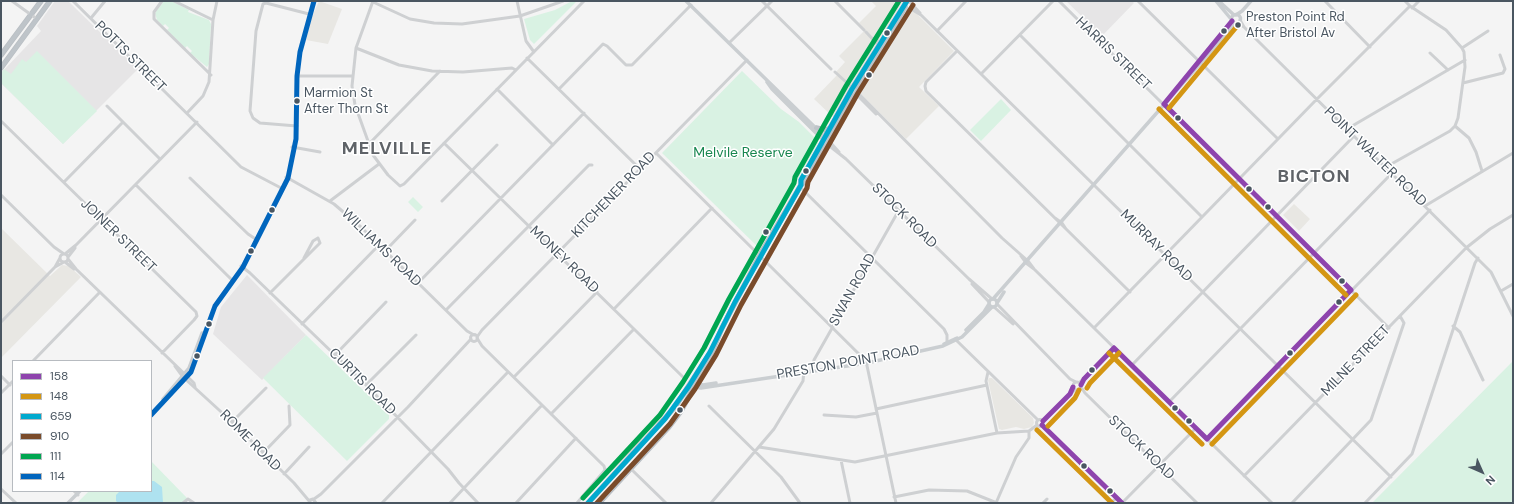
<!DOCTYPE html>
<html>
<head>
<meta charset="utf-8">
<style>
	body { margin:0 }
	#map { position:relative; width:1514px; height:504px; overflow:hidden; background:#f4f4f4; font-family:"DM Sans",sans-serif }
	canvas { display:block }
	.frame { position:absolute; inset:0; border:2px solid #4a5661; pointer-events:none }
	.legend { position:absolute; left:12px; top:360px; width:140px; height:132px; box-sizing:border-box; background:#fff; border:1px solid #b7bbc0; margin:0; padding:5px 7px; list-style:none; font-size:12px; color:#4a5661 }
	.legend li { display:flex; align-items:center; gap:8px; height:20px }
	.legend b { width:20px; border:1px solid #b7bbc0 }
	.north { position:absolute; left:1462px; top:452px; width:40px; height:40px; -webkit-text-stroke:3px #fff; paint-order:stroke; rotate:135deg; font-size:11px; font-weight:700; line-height:16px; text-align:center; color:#4a5661 }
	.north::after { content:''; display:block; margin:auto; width:14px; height:18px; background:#4a5661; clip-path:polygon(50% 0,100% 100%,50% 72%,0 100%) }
</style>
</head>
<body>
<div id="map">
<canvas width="1514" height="504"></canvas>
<div class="frame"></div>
<ul class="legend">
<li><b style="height:5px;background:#8e44ad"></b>158</li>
<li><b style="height:5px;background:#d49613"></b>148</li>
<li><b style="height:5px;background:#00a9ce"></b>659</li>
<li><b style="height:5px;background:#7a4b2a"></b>910</li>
<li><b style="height:5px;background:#00a651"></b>111</li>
<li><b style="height:5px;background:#0065bd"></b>114</li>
</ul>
<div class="north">N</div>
</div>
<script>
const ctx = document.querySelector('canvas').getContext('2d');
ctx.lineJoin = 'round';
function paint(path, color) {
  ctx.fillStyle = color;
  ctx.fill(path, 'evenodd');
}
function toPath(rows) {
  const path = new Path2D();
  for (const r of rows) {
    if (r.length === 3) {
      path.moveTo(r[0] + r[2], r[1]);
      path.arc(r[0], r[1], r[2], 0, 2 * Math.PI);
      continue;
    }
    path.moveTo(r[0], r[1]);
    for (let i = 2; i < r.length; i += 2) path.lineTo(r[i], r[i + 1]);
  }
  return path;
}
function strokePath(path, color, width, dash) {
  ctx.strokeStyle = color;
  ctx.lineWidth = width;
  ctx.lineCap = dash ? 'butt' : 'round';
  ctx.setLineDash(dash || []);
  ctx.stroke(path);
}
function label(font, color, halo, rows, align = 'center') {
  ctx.font = font + ' "DM Sans",sans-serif';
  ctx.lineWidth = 3;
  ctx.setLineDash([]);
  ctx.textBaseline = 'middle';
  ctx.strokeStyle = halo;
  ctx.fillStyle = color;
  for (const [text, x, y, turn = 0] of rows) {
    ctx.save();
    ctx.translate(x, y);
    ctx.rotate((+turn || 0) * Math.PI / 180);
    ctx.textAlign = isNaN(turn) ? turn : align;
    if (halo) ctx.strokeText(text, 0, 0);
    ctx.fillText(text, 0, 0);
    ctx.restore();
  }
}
const commercial = toPath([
	[319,1,342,9,328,44,306,40,311,19],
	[871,1,903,1,834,118,814,99,838,74,836,72,845,62,839,56,865,30,859,23,876,6],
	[907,9,914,11,954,51,919,87,939,106,906,139,861,94,860,91],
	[1294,204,1310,219,1299,231,1283,215],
	[1,228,50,276,62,265,69,266,81,277,1,358],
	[989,378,992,378,1033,418,1034,423,1032,427,1024,429,1016,427,1002,430,999,429,988,380]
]);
const education = toPath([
	[55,1,68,1,138,69,63,144,1,83,1,73,41,31,37,26],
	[1066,1,1132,1,1134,3,1102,36],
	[247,275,306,335,262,380,213,334,221,307]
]);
const green = toPath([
	[164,1,171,1,189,10,188,12,209,20,211,24,209,64,207,67,190,53,192,51,187,46,185,48,167,30,169,28,165,24,163,26,157,20,155,13],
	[572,1,577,1,534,44,530,40,524,19,555,10],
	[37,51,97,111,63,144,1,83,1,73,4,69,11,74,22,59,26,62],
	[742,71,781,109,799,122,817,140,818,143,759,248,662,153],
	[1001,99,1011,110,981,141,970,130],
	[413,197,423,207,418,212,408,202],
	[306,335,389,415,389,419,347,461,263,378],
	[1513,361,1513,503,1372,503],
	[151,461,187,498,182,503,77,503,89,491,151,491]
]);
const water = toPath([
	[151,481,154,481,162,487,163,503,118,503,116,501,116,495,120,491,151,491]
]);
const minor = toPath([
	[12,1,37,19],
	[73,1,241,167,283,189],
	[162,1,154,12,154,19,211,75],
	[174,1,213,20],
	[373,1,356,48,352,86,355,105,373,155,388,175,400,186,404,184,584,1],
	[517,1,526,41,534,52],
	[762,1,831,69],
	[835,1,864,30],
	[909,1,920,13],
	[1059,1,1389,328],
	[1138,1,1278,139],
	[1325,1,1370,47],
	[373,2,410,19,434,23,462,24,520,16,563,1],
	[1412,8,1419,1],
	[904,10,911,9,921,15,1391,477],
	[91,18,105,1],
	[1240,20,1244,27,1259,42,1491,272,1513,316],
	[1237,23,1244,27],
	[937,31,966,1],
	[866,32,880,47],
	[1020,35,1202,217],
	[872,38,883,43],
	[729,43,772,1],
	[356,48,399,65,432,71,463,72,512,68,516,70],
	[1462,48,1488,31],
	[957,51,926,82,925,86,926,91,1130,292],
	[1430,53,1448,70],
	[527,58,640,169],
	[835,72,857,92,1002,238,1028,261,1034,269,1272,503],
	[981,74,1053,1],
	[297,76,353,76],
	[1463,83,1503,73,1505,69,1500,55],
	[497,89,553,145],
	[559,89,603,44,607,46,626,65,632,65,691,5],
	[854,92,876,114],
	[107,106,160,159],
	[187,113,203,96,209,82,213,20,217,1],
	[1,121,196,312,197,316,194,320,162,353],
	[297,126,260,123,253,118,250,111,256,31,263,4,266,3,309,14],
	[1455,126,1469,138,1476,152,1482,171],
	[1347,129,1465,60],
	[829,141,839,152],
	[444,143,684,378],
	[827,144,846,159,969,279,992,299],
	[368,145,440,71],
	[292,147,320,152],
	[656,153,866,361,896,503],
	[1386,167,1450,131,1455,126,1458,118,1465,67,1464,52,1462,48,1446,30,1410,6,1405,1],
	[286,177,334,204,362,228,467,331,474,335],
	[190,178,248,234,257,240],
	[64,182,123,122],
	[136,185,233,281],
	[800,187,944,329,947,335,947,342],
	[1,195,54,247,64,254],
	[330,201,379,164],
	[442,201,497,145],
	[1425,206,1513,153],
	[1055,218,1062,223,1066,229],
	[385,251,415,220],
	[65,254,76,245,197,122],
	[64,258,4],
	[1021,256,1026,263,1034,269],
	[68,257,75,248],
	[68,259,76,269,194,383,195,387],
	[65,262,74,269],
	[241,266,250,273,366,385,448,469,459,483,478,503],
	[55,267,64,262],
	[418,283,584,113],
	[972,284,989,302],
	[1501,291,1513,284],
	[270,293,320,243,318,238,313,241,304,258],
	[997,304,1070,379,1076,382],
	[994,307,1013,324],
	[614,309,712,208],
	[446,310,589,165,592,165],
	[1,322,55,267,60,258],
	[302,324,379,245],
	[1453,326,1460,332,1483,380],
	[1094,328,1315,101,1410,6],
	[474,338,3.5],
	[477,337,482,330,747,60],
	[477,338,482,346,604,466,605,470],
	[955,339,1038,420],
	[335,355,386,302],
	[33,361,100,292],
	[1132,365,1354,136],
	[175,366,183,377,230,420,294,483,310,502],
	[812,371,814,360,899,210],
	[988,372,986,381,997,433],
	[1,376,10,385],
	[514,377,597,292],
	[1077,386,4],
	[1079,383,1114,348],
	[366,385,416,335],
	[1081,387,1085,393,1197,503],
	[1,393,13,381],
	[1169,402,1392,173],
	[709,406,781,477,800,503],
	[876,409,987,385],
	[551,414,634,329],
	[824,415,856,417,877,413],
	[1040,423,3.5],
	[1043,421,1075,390],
	[232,422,266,388],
	[1042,425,1122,503],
	[1207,439,1430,210],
	[759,447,855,462,997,433,1029,431,1037,425],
	[263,453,290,425,289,406],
	[1,454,13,442],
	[841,460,850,503],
	[630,468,666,503],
	[605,470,612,469,635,445,645,439],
	[284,474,309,447],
	[1244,476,1466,248,1490,229,1513,215],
	[1,489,16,503],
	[74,491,78,495],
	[894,497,929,490,967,491,997,503],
	[314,499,321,494,408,407,471,339],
	[183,503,188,499,194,503],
	[310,503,310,500,313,499,316,503],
	[382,503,508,372],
	[450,503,542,405],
	[516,503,576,438],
	[577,503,605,470],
	[711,503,774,429,803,381,804,370],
	[996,503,1016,457,1029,438,1029,431],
	[1043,503,1047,499],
	[1110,503,1117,498],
	[1122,503,1196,428],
	[1292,503,1371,420,1404,323,1400,316],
	[1365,503,1412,454,1475,263,1478,258]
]);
const major = toPath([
	[686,1,827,139],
	[1216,1,1231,19],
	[1221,3,1234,15],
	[1236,19,4.5],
	[1236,15,1242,11,1251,1],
	[1226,30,1232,21],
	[1208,51,1217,41],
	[767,82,772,89,825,142],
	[993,299,1235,24],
	[993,303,4],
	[997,303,1004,292],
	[966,330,984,312,989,304],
	[944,344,957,338],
	[691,383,703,385,716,383],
	[689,386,701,388,867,363,943,346,962,337,992,307],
	[163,399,189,368,202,333],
	[151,415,191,372,215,306,243,267,288,178,296,139,297,76,300,52,314,1],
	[68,503,80,491]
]);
const highway = toPath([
	[1,55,41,1],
	[1,68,50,1],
	[816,128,825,130,831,128],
	[801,185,801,180,810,164,852,89,907,1],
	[588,503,675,407,710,353],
	[599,503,668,428,681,411,709,359,722,328,760,255,801,185,804,182,827,144,905,7,905,4]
]);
const bus1 = toPath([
	[1164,104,1351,290],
	[1164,104,1232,21],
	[1114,348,1207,439],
	[1081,385,1084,379,1114,348],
	[1043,421,1070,394,1073,387],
	[1042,425,1122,503],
	[1207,439,1351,290]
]);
const bus2 = toPath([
	[1169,108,1238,25],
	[1159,109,1346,295],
	[1109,353,1202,444],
	[1087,388,1090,383,1119,353],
	[1048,426,1075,398,1079,390],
	[1037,430,1112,503],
	[1212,444,1356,295]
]);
const bus3 = toPath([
	[588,503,665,419,689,386,710,352,735,302,801,185,801,180,852,89,907,1]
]);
const bus4 = toPath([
	[597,503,670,424,695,389,716,355,741,305,807,188,808,182,858,93,913,5]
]);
const bus5 = toPath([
	[583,498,660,415,683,382,704,348,729,299,794,183,795,177,846,86,899,1]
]);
const bus6 = toPath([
	[151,415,191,372,215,306,243,267,288,178,296,139,297,76,300,52,314,1]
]);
const markers = [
	[1238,25,3.5,"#4a5661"],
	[1224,31,3.5,"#4a5661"],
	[887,33,3.5,"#4a5661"],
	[869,75,3.5,"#4a5661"],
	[297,101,3.5,"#4a5661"],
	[1178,118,3.5,"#4a5661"],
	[806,171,3.5,"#4a5661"],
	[1249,189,3.5,"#4a5661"],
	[1268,207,3.5,"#4a5661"],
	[272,210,3.5,"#4a5661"],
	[766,232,3.5,"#4a5661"],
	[251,251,3.5,"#4a5661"],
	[1342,281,3.5,"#4a5661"],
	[1339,302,3.5,"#4a5661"],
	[209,324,3.5,"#4a5661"],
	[1290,353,3.5,"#4a5661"],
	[197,356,3.5,"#4a5661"],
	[1092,370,3.5,"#4a5661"],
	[1175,408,3.5,"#4a5661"],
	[680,410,3.5,"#4a5661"],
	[1189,421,3.5,"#4a5661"],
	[1084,466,3.5,"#4a5661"],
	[1110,491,3.5,"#4a5661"]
];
const busNames = [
	["Preston Point Rd",1246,18],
	["After Bristol Av",1246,34],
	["Marmion St",304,94],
	["After Thorn St",304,110]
];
const streetNames = [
	["HARRIS STREET",1113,54,44],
	["POTTS STREET",130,57,45],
	["POINT WALTER ROAD",1375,157,44],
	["KITCHENER ROAD",614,195,-46],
	["STOCK ROAD",904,216,45],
	["JOINER STREET",118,236,44],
	["MURRAY ROAD",1156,246,45],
	["WILLIAMS ROAD",381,248,44],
	["MONEY ROAD",564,260,44],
	["SWAN ROAD",853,290,-61],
	["MILNE STREET",1356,361,-46],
	["PRESTON POINT ROAD",848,363,-10],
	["CURTIS ROAD",362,382,45],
	["ROME ROAD",250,441,45],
	["STOCK ROAD",1141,448,44]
];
const parkNames = [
	["Melvile Reserve",743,153]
];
const districtNames = [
	["MELVILLE",387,149],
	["BICTON",1314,177]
];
paint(commercial, '#e8e7e3');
paint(education, '#e6e5e6');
paint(green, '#d9f2e3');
paint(water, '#aee2f0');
strokePath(highway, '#b9bec3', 5.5);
strokePath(minor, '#ced0d2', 3);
strokePath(major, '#caced1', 3.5);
strokePath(highway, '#bec4c9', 4);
strokePath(bus1, '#8e44ad', 5);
strokePath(bus2, '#d49613', 5);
strokePath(bus3, '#00a9ce', 5);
strokePath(bus4, '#7a4b2a', 5);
strokePath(bus5, '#00a651', 5);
strokePath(bus6, '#0065bd', 5);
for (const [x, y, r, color] of markers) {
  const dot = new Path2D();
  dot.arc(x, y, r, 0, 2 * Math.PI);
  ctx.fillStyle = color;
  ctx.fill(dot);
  strokePath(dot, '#fff', 1.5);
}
label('13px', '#4a5661', '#fff', busNames, 'left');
label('14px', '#4a5661', '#fff', streetNames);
label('14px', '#17864f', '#fff', parkNames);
ctx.letterSpacing = '1px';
label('bold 18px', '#5f6368', '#fff', districtNames);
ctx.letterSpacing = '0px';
</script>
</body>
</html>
